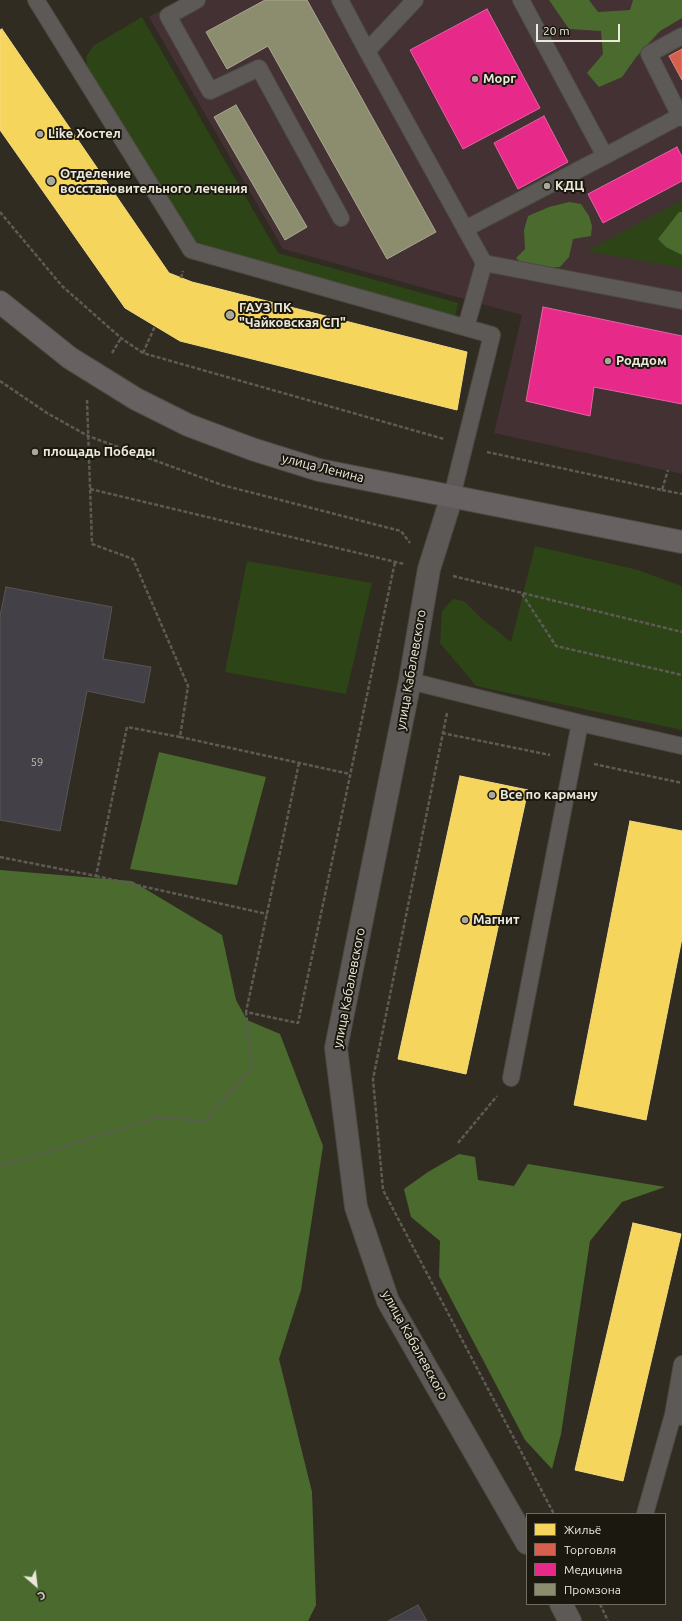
<!DOCTYPE html>
<html>
<head>
<meta charset="utf-8">
<style>
	body { margin:0 }
	#map { position:relative; width:682px; height:1621px; overflow:hidden; background:#302c21; font-family:Ubuntu,sans-serif }
	canvas { display:block }
	.legend { position:absolute; left:526px; top:1513px; width:140px; height:92px; box-sizing:border-box; background:#1b180f; border:1px solid #6f6c61; margin:0; padding:5px 7px; list-style:none; font-size:12px; color:#ece9dc }
	.legend li { display:flex; align-items:center; gap:8px; height:20px }
	.legend b { width:20px; border:1px solid #6f6c61 }
	.north { position:absolute; left:16px; top:1565px; width:40px; height:40px; -webkit-text-stroke:3px #1b180f; paint-order:stroke; rotate:152deg; font-size:11px; font-weight:700; line-height:16px; text-align:center; color:#ece9dc }
	.north::after { content:''; display:block; margin:auto; width:14px; height:18px; background:#ece9dc; clip-path:polygon(50% 0,100% 100%,50% 72%,0 100%) }
	.scale { position:absolute; left:536px; top:24px; width:84px; height:18px; box-sizing:border-box; border:2px solid #ece9dc; border-top:0; padding-left:5px; font-size:12px; line-height:14px; white-space:nowrap; color:#ece9dc; -webkit-text-stroke:3px #1b180f; paint-order:stroke }
</style>
</head>
<body>
<div id="map">
<canvas width="682" height="1621"></canvas>
<ul class="legend">
<li><b style="height:11px;background:#f6d55c"></b>Жильё</li>
<li><b style="height:11px;background:#d6604d"></b>Торговля</li>
<li><b style="height:11px;background:#e7298a"></b>Медицина</li>
<li><b style="height:11px;background:#8c8c6e"></b>Промзона</li>
</ul>
<div class="north">С</div>
<div class="scale">20 m</div>
</div>
<script>
const ctx = document.querySelector('canvas').getContext('2d');
ctx.lineJoin = 'round';
function paint(path, color) {
  ctx.fillStyle = color;
  ctx.fill(path, 'evenodd');
}
function toPath(rows) {
  const path = new Path2D();
  for (const r of rows) {
    path.moveTo(r[0], r[1]);
    for (let i = 2; i < r.length; i += 2) path.lineTo(r[i], r[i + 1]);
  }
  return path;
}
function strokePath(path, color, width, dash) {
  ctx.strokeStyle = color;
  ctx.lineWidth = width;
  ctx.lineCap = dash ? 'butt' : 'round';
  ctx.setLineDash(dash || []);
  ctx.stroke(path);
}
function label(font, color, halo, rows, align = 'center') {
  ctx.font = font + ' Ubuntu,sans-serif';
  ctx.lineWidth = 4;
  ctx.setLineDash([]);
  ctx.textBaseline = 'middle';
  ctx.strokeStyle = halo;
  ctx.fillStyle = color;
  for (const [text, x, y, turn = 0] of rows) {
    ctx.save();
    ctx.translate(x, y);
    ctx.rotate((+turn || 0) * Math.PI / 180);
    ctx.textAlign = isNaN(turn) ? turn : align;
    if (halo) ctx.strokeText(text, 0, 0);
    ctx.fillText(text, 0, 0);
    ctx.restore();
  }
}
const medical = toPath([
	[179,0,682,0,682,474,494,433,522,315,283,249,149,17]
]);
const green = toPath([
	[142,17,278,253,458,303,455,317,193,241,88,71,86,57,93,46],
	[682,200,682,268,586,251],
	[535,546,638,570,681,586,682,588,682,730,476,686,440,643,442,611,453,599,464,601,481,618,511,642],
	[247,561,372,583,346,694,225,672]
]);
const forest = toPath([
	[549,0,589,0,598,12,630,10,633,0,682,0,682,18,660,31,637,56,622,77,599,87,587,73,603,54,601,31,569,29],
	[569,202,581,204,589,216,592,226,591,236,573,239,569,257,560,267,542,268,526,267,516,258,525,249,524,230,528,216,549,207],
	[679,212,682,212,682,255,666,247,658,239],
	[159,752,266,777,237,885,130,869],
	[0,870,132,881,222,935,236,1000,247,1020,280,1034,323,1146,301,1290,279,1359,312,1492,316,1605,308,1621,0,1621],
	[459,1154,475,1157,478,1180,514,1186,528,1164,665,1187,622,1202,590,1241,561,1434,552,1469,525,1440,439,1276,440,1241,411,1217,404,1189,428,1172]
]);
const homes = toPath([
	[2,29,169,273,192,282,467,352,457,410,180,341,125,308,0,130,0,30,2,29],
	[460,776,528,790,466,1074,398,1059,460,776],
	[630,821,682,831,682,938,646,1120,574,1105,630,821],
	[633,1223,681,1234,623,1481,575,1470,633,1223]
]);
const shops = toPath([
	[682,49,682,80,669,56,682,49]
]);
const health = toPath([
	[487,9,540,108,463,149,410,50,487,9],
	[544,116,568,162,518,189,494,143,544,116],
	[677,147,682,157,682,181,603,223,588,194,677,147],
	[543,307,682,336,682,404,594,387,590,416,526,401,543,307]
]);
const industry = toPath([
	[265,0,307,0,436,232,387,259,268,46,227,69,206,32,265,0],
	[236,105,307,227,285,240,214,117,236,105]
]);
const building = toPath([
	[6,587,112,607,103,659,151,667,144,703,87,691,60,831,0,820,0,616,6,587],
	[418,1605,427,1621,388,1621,418,1605]
]);
const path = toPath([
	[0,212,62,286,121,338,143,353,444,439],
	[181,278,183,271],
	[112,353,121,338],
	[143,353,155,326],
	[0,381,47,413,88,436,222,485,401,531,410,543],
	[487,452,662,490,668,470],
	[90,489,404,564],
	[662,490,682,494],
	[453,576,682,632],
	[522,594,556,646,682,675],
	[447,713,373,1079,383,1190,554,1514],
	[442,733,550,755],
	[180,737,350,774],
	[299,763,246,1012,298,1023,395,562],
	[594,764,682,783],
	[0,857,96,876,127,727,180,737,188,686,133,559,92,544,87,400],
	[96,876,267,914],
	[458,1143,497,1096],
	[0,1165,32,1157,157,1117,205,1121,252,1067,246,1012],
	[600,1604,608,1621]
]);
const lane = toPath([
	[36,0,191,250,492,335,452,496],
	[197,0,168,16,210,91,259,68,341,218],
	[340,0,367,51],
	[415,0,367,51,484,263,682,301],
	[521,0,605,156,680,116,682,118],
	[680,116,649,54,682,36],
	[465,229,605,156],
	[466,327,484,263],
	[410,681,580,723],
	[511,1078,580,723,682,746],
	[682,1364,673,1415,682,1417],
	[645,1514,673,1415]
]);
const street = toPath([
	[452,496,429,569,410,681,336,1048,356,1207,388,1301,527,1543],
	[561,1604,570,1621]
]);
const secondary = toPath([
	[0,302,70,358,136,399,188,425,252,449,319,470,682,542]
]);
const markers = [
	[475,79,4,"#aaa79b"],
	[40,134,4,"#aaa79b"],
	[51,181,5,"#aaa79b"],
	[547,186,4,"#aaa79b"],
	[230,315,5,"#aaa79b"],
	[608,361,4,"#aaa79b"],
	[35,452,4,"#aaa79b"],
	[492,795,4,"#aaa79b"],
	[465,920,4,"#aaa79b"]
];
const numberNames = [
	["59",37,762]
];
const poiNames = [
	["Морг",483,79],
	["Like Хостел",48,134],
	["Отделение",60,174],
	["восстановительного лечения",60,189],
	["КДЦ",555,186],
	["ГАУЗ ПК",239,308],
	["\"Чайковская СП\"",239,323],
	["Роддом",616,361],
	["площадь Победы",43,452],
	["Все по карману",500,795],
	["Магнит",473,920]
];
const streetNames = [
	["улица Ленина",323,468,14],
	["улица Кабалевского",411,670,-80],
	["улица Кабалевского",349,988,-79],
	["улица Кабалевского",415,1345,61]
];
paint(medical, '#433134');
paint(green, '#2d4416');
paint(forest, '#4b6b2e');
paint(homes, '#f6d55c');
strokePath(homes, '#f3db82', 1);
paint(shops, '#d6604d');
strokePath(shops, '#dd8978', 1);
paint(health, '#e7298a');
strokePath(health, '#e863a3', 1);
paint(industry, '#8c8c6e');
strokePath(industry, '#a9a88f', 1);
paint(building, '#444048');
strokePath(building, '#585554', 1);
strokePath(lane, '#4c4941', 18);
strokePath(street, '#4c4941', 24);
strokePath(secondary, '#4c4941', 24);
strokePath(path, '#5e5b57', 2.5, [4, 2]);
strokePath(lane, '#5d5957', 16);
strokePath(street, '#5d5957', 22);
strokePath(secondary, '#676261', 22);
for (const [x, y, r, color] of markers) {
  const dot = new Path2D();
  dot.arc(x, y, r, 0, 2 * Math.PI);
  ctx.fillStyle = color;
  ctx.fill(dot);
  strokePath(dot, '#1b180f', 1.5);
}
label('11px', '#c2bfb7', null, numberNames);
label('bold 13px', '#ece9dc', '#1b180f', poiNames, 'left');
label('13px', '#ece9dc', '#1b180f', streetNames);
</script>
</body>
</html>
